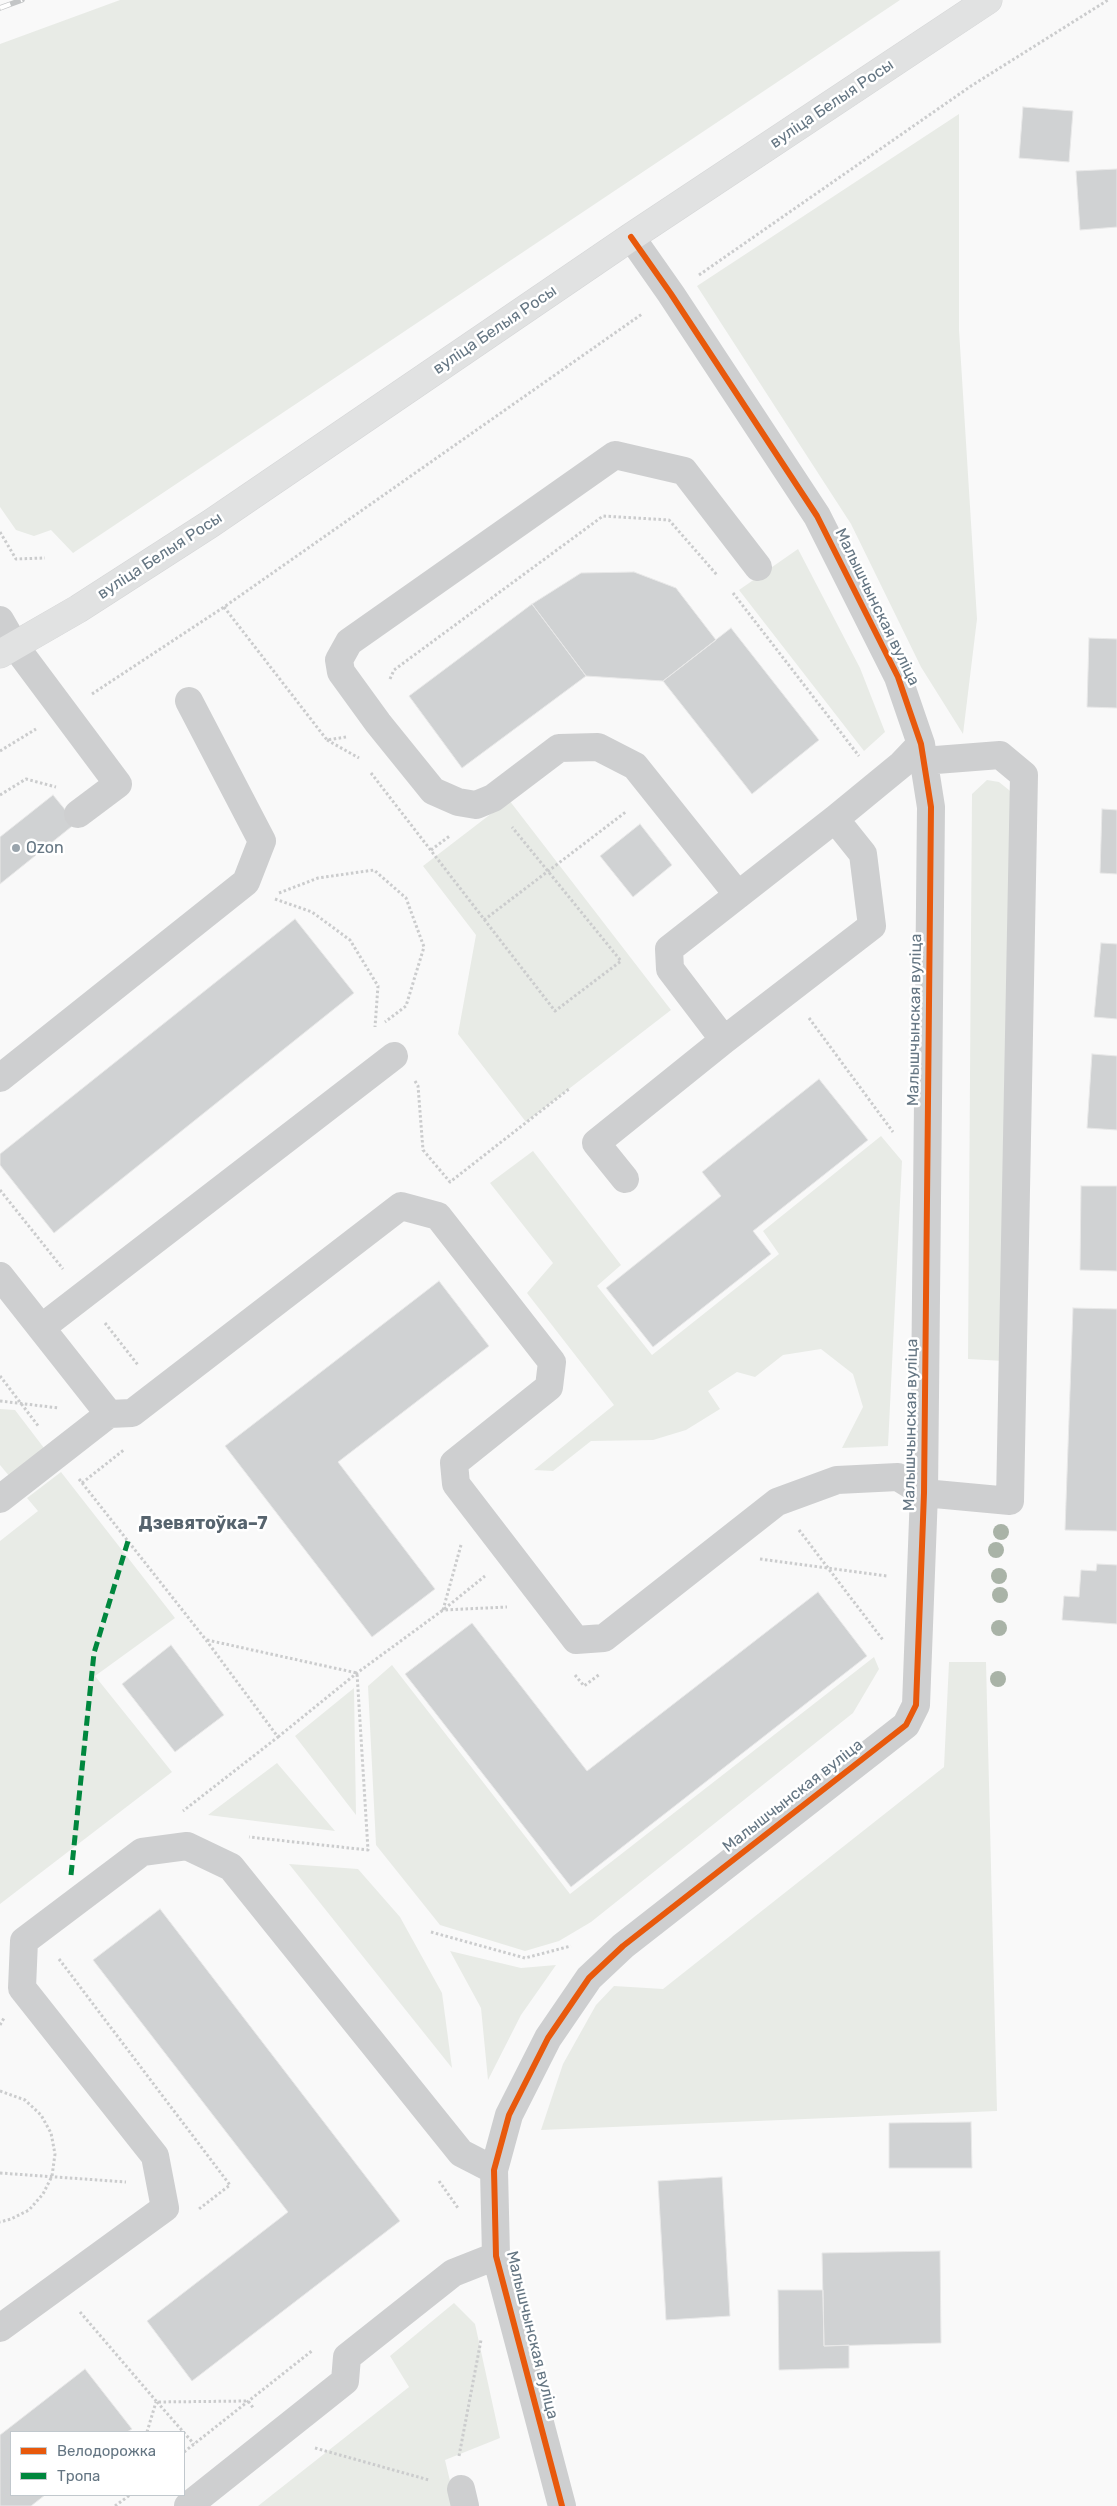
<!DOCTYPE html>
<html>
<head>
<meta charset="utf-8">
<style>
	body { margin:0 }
	#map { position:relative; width:1117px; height:2506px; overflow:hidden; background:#f9f9f9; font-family:Rubik,sans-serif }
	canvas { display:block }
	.legend { position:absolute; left:10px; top:2431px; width:175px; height:65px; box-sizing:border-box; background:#fff; border:1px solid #c1c8cd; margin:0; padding:6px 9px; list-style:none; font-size:15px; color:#657683 }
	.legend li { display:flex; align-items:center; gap:10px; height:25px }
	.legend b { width:25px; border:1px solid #c1c8cd }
</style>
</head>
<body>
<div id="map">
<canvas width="1117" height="2506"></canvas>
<ul class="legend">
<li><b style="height:6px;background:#e8590c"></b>Велодорожка</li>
<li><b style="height:6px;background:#00873e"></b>Тропа</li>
</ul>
</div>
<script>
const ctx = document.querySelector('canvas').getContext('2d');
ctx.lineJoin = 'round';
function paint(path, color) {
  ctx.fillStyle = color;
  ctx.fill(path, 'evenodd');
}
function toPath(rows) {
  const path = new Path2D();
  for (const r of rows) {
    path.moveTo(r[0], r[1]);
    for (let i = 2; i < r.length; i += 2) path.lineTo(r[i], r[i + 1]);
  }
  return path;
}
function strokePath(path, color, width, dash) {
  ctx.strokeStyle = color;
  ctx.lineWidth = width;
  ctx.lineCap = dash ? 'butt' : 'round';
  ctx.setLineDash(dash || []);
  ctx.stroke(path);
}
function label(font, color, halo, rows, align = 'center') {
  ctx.font = font + ' Rubik,sans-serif';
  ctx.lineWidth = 5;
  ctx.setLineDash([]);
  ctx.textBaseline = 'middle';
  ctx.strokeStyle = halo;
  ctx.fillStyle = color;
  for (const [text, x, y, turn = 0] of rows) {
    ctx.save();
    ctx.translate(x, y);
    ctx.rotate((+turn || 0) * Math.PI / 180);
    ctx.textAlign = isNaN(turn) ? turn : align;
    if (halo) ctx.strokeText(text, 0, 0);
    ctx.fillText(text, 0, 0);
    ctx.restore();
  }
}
const green = toPath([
	[120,0,900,0,73,553,51,530,34,536,16,530,0,507,0,44],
	[959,114,959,330,977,619,963,734,921,667,851,524,697,286],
	[798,549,860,668,885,732,864,751,739,590],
	[987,780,999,782,1014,794,1004,1361,968,1359,972,794],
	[509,800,671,1010,526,1122,458,1034,476,935,423,866],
	[881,1136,902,1161,888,1446,842,1448,863,1407,853,1374,821,1349,783,1355,755,1377,737,1372,708,1391,720,1409,686,1430,653,1440,591,1441,553,1471,534,1470,614,1405,527,1293,553,1263,490,1183,533,1151,621,1265,597,1286,652,1355,779,1254,763,1231],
	[0,1409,15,1410,44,1448,10,1477,0,1465],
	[61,1472,175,1618,95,1676,172,1772,0,1904,0,1541,38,1511,27,1498],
	[874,1657,879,1669,853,1713,591,1922,559,1941,525,1951,440,1925,376,1845,368,1686,392,1665,570,1894],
	[949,1662,986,1662,997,2111,541,2130,563,2064,596,2005,614,1986,663,1989,944,1767],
	[354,1688,356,1815,295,1736],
	[277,1763,335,1831,208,1815],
	[289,1864,358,1869,400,1917,442,1993,452,2068],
	[450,1951,521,1968,556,1965,521,2015,488,2080,481,2008],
	[454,2303,475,2324,500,2438,445,2460,456,2506,258,2506,409,2387,390,2356]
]);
const building = toPath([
	[1023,107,1073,111,1069,162,1019,158,1023,107],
	[1117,169,1117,227,1080,230,1076,171,1117,169],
	[634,572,676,588,716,640,663,681,586,676,532,604,581,573,634,572],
	[532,604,586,676,462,768,409,696,532,604],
	[731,628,819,740,752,794,663,681,731,628],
	[1089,638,1117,639,1117,708,1087,707,1089,638],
	[53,795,76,823,0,884,0,837,53,795],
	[1102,809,1117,810,1117,874,1100,873,1102,809],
	[640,824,672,865,633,897,600,856,640,824],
	[295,919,354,993,54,1233,0,1165,0,1154,295,919],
	[1101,943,1117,944,1117,1019,1094,1017,1101,943],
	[1092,1054,1117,1056,1117,1130,1087,1128,1092,1054],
	[819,1079,868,1140,753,1231,771,1254,653,1347,606,1288,721,1196,702,1172,819,1079],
	[1081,1186,1117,1186,1117,1271,1080,1270,1081,1186],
	[439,1281,489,1346,338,1462,435,1589,372,1637,225,1446,439,1281],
	[1073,1308,1117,1309,1117,1531,1065,1530,1073,1308],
	[1097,1564,1117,1565,1117,1624,1062,1620,1064,1596,1079,1597,1081,1570,1096,1571,1097,1564],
	[818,1592,867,1656,571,1887,405,1674,472,1623,587,1771,818,1592],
	[171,1645,224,1715,175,1752,122,1684,171,1645],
	[160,1909,400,2221,192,2381,147,2321,288,2212,93,1960,160,1909],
	[971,2122,972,2168,889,2168,889,2123,971,2122],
	[722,2177,730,2316,666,2320,658,2181,722,2177],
	[940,2251,941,2343,824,2346,822,2253,940,2251],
	[778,2290,823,2290,824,2346,849,2345,849,2368,779,2370,778,2290],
	[85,2369,132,2429,127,2432,11,2432,11,2495,45,2495,31,2506,0,2506,0,2435,85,2369]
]);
const path = toPath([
	[699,275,971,86,1108,0],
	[0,532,16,559,45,558],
	[733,593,859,756],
	[224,607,327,740,346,737],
	[390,679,394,670,603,516,669,520,717,575],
	[92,694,224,607,642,314],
	[327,740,359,758],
	[0,751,36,729],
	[371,773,555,1011,621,961,512,827],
	[0,795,26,779,56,787],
	[431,850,451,835],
	[279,893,318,878,374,870,406,898,424,947,406,1006,385,1022],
	[275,899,312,912,350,940,378,986,375,1027],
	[484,920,627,811],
	[809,1018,893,1132],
	[415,1081,418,1086,423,1150,450,1182,569,1089],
	[0,1190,63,1269],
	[105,1323,138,1365],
	[0,1376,39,1427],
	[0,1401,59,1408],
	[79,1479,206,1640,278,1737,183,1811],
	[82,1483,125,1449],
	[799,1530,883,1640],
	[461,1545,443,1610,507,1607],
	[760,1559,887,1576],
	[207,1640,357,1673,368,1850,249,1837],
	[575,1675,584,1686,600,1674],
	[278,1737,357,1673,443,1610,485,1576],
	[431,1932,525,1958,571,1946],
	[59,1959,230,2185,199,2209],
	[0,2025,4,2018],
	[0,2091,25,2100,41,2115,51,2133,55,2154,52,2176,43,2194,29,2210,11,2219,0,2222],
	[0,2173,126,2182],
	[439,2181,458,2208],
	[80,2312,157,2402,248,2401,254,2409],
	[157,2402,194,2444],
	[147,2432,156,2402],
	[315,2448,429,2480],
	[184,2452,313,2350],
	[459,2456,481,2340],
	[115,2506,130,2495]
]);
const minor = toPath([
	[0,620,15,646,118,784,78,814],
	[738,895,635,766,598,747,559,748,493,798,476,805,458,802,433,791,378,723,341,672,339,660,349,642,615,455,684,471,758,567],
	[724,1040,670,969,669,949,835,819,902,764,921,744],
	[0,1078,246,882,262,841,189,701],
	[625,1179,596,1143,724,1040,872,926,863,854,835,819],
	[0,1276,109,1414,132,1413,401,1206,438,1216,552,1362,549,1387,454,1463,456,1484,576,1640,604,1638,777,1502,837,1480,898,1477,924,1493,1010,1501,1024,775,1000,755,923,761],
	[41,1328,394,1056],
	[0,1499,109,1414],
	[0,2328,165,2208,155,2156,22,1988,24,1941,142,1852,187,1846,231,1867,461,2153,494,2170],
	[461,2489,465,2506],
	[188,2506,345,2381,347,2357,453,2273,496,2256],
	[562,2506,496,2256,494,2170,509,2115,548,2038,589,1978,623,1946,906,1725,916,1705,924,1493,931,807,921,744,898,677,817,516,671,294,631,237]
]);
const major = toPath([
	[0,654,78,609,210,524,631,237,988,0]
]);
const rail = toPath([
	[0,8,22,0]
]);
const quiet = toPath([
	[71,1875,94,1653,128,1541]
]);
const cycleway = toPath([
	[562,2506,496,2256,494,2170,509,2115,548,2038,589,1978,623,1946,906,1725,916,1705,924,1493,931,807,921,744,898,677,817,516,671,294,631,237]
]);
const trees = [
	[1001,1532],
	[996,1550],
	[999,1576],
	[1000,1595],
	[999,1628],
	[998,1679]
];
const markers = [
	[16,848,5,"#99a4ac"]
];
const streetNames = [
	["вуліца Белыя Росы",832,104,-34],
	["вуліца Белыя Росы",495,330,-34],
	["вуліца Белыя Росы",160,556,-33],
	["Малышчынская вуліца",877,607,64],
	["Малышчынская вуліца",915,1020,-89],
	["Малышчынская вуліца",911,1425,-89],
	["Малышчынская вуліца",793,1796,-38],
	["Малышчынская вуліца",532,2335,76]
];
const poiNames = [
	["Ozon",26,848]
];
const neighbourhoodNames = [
	["Дзевятоўка–7",203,1524]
];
paint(green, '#e8ebe6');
paint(building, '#d0d2d3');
strokePath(building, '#e8e8e8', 1);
strokePath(major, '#d5d6d7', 29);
strokePath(path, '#cbcccd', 3, [2.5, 2.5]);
strokePath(minor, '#cecfd0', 28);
strokePath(major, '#e1e2e2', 28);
strokePath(rail, '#c3c5c6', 5.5);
strokePath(rail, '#fff', 4, [11]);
strokePath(quiet, '#00873e', 5, [10, 5]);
strokePath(cycleway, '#e8590c', 6);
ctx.fillStyle = '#a9b3a7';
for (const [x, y] of trees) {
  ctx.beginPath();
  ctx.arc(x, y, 8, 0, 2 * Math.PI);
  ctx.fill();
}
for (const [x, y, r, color] of markers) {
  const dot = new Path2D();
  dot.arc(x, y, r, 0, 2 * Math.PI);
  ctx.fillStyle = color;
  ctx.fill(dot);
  strokePath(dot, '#fff', 2);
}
label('16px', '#657683', '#fff', streetNames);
label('16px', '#657683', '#fff', poiNames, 'left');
label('bold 18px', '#57646e', '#fff', neighbourhoodNames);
</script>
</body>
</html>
